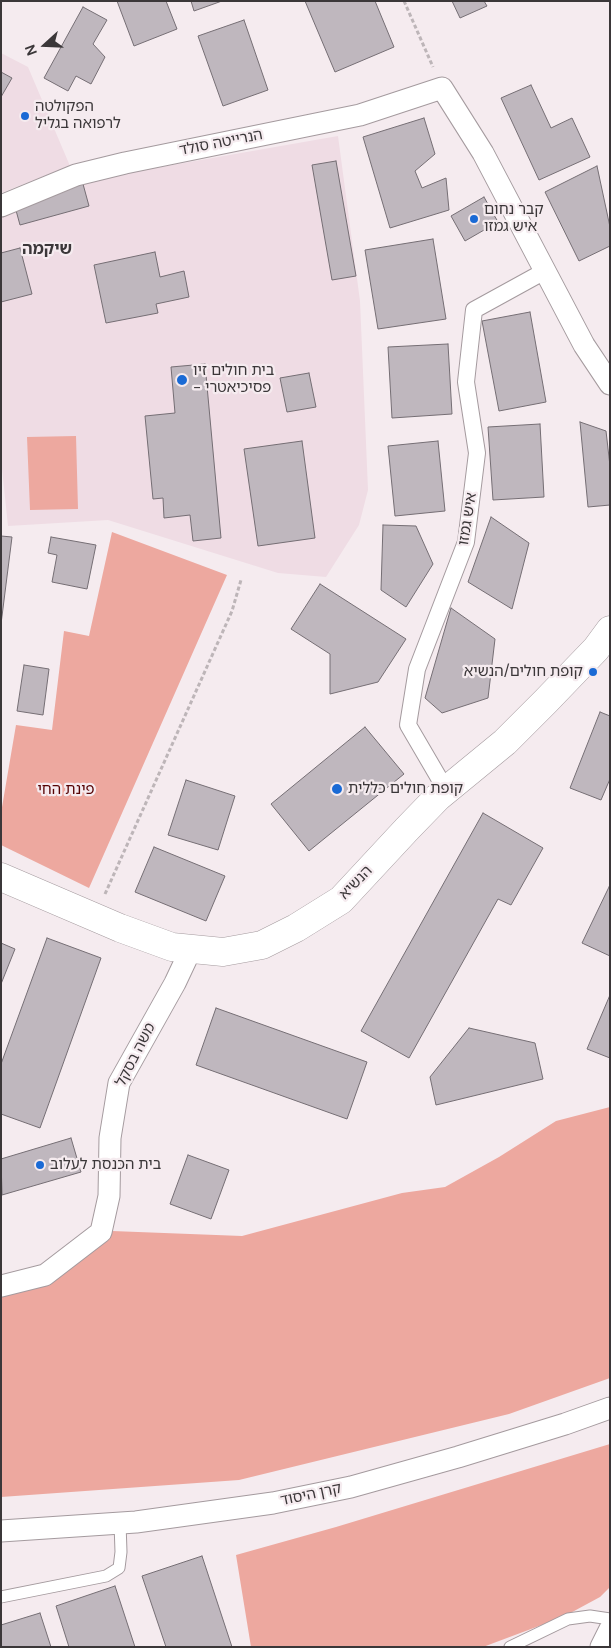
<!DOCTYPE html>
<html>
<head>
<meta charset="utf-8">
<style>
	body { margin:0 }
	#map { position:relative; width:611px; height:1648px; overflow:hidden; background:#f5ebef; font-family:"DM Sans",sans-serif }
	canvas { display:block }
	.frame { position:absolute; inset:0; border:2px solid #3b3739; pointer-events:none }
	.north { position:absolute; left:20px; top:20px; width:50px; height:50px; -webkit-text-stroke:4px #f5ebef; paint-order:stroke; rotate:250deg; font-size:14px; font-weight:700; line-height:20px; text-align:center; color:#3b3739 }
	.north::after { content:''; display:block; margin:auto; width:18px; height:22px; background:#3b3739; clip-path:polygon(50% 0,100% 100%,50% 72%,0 100%) }
</style>
</head>
<body>
<div id="map">
<canvas width="611" height="1648"></canvas>
<div class="frame"></div>
<div class="north">N</div>
</div>
<script>
const ctx = document.querySelector('canvas').getContext('2d');
ctx.lineJoin = 'round';
function paint(path, color) {
  ctx.fillStyle = color;
  ctx.fill(path, 'evenodd');
}
function toPath(rows) {
  const path = new Path2D();
  for (const r of rows) {
    path.moveTo(r[0], r[1]);
    for (let i = 2; i < r.length; i += 2) path.lineTo(r[i], r[i + 1]);
  }
  return path;
}
function strokePath(path, color, width, dash) {
  ctx.strokeStyle = color;
  ctx.lineWidth = width;
  ctx.lineCap = dash ? 'butt' : 'round';
  ctx.setLineDash(dash || []);
  ctx.stroke(path);
}
function label(font, color, halo, rows, align = 'center') {
  ctx.font = font + ' "DM Sans","Noto Sans Hebrew",sans-serif';
  ctx.lineWidth = 4.5;
  ctx.setLineDash([]);
  ctx.textBaseline = 'middle';
  ctx.strokeStyle = halo;
  ctx.fillStyle = color;
  for (const [text, x, y, turn = 0] of rows) {
    ctx.save();
    ctx.translate(x, y);
    ctx.rotate((+turn || 0) * Math.PI / 180);
    ctx.textAlign = isNaN(turn) ? turn : align;
    if (halo) ctx.strokeText(text, 0, 0);
    ctx.fillText(text, 0, 0);
    ctx.restore();
  }
}
const built = toPath([
	[1,53,28,67,70,166,1,193],
	[338,136,360,301,368,490,359,525,326,577,278,573,108,520,8,526,1,459,1,215,98,178]
]);
const green = toPath([
	[76,436,78,509,30,510,27,437],
	[112,532,227,575,89,888,1,845,1,813,16,725,52,730,64,631,89,636],
	[610,1107,610,1378,509,1414,239,1480,1,1497,1,1289,77,1263,112,1231,242,1236,402,1193,445,1187,499,1157,556,1121],
	[610,1444,610,1587,600,1597,563,1617,483,1647,251,1647,236,1555,336,1527]
]);
const building = toPath([
	[117,1,166,1,177,29,134,46,117,1],
	[191,1,222,1,194,11,191,1],
	[305,1,375,1,394,47,335,72,305,1],
	[452,1,484,1,487,6,460,18,452,1],
	[83,7,107,20,93,44,105,57,91,84,76,76,68,91,44,78,83,7],
	[244,20,268,90,223,106,198,36,244,20],
	[1,72,12,78,1,97,1,72],
	[531,85,551,128,572,118,590,157,539,180,501,98,531,85],
	[424,118,435,154,415,171,422,188,446,178,449,210,390,228,363,137,424,118],
	[336,161,356,276,332,280,312,165,336,161],
	[597,166,610,227,610,246,579,261,545,192,597,166],
	[83,184,89,206,20,225,14,203,83,184],
	[484,197,498,222,465,241,451,216,484,197],
	[433,239,446,319,378,329,365,250,433,239],
	[20,248,32,294,1,302,1,253,20,248],
	[155,252,160,277,184,271,189,297,156,304,158,313,106,323,94,265,155,252],
	[530,312,546,402,499,411,482,321,530,312],
	[448,344,452,414,392,418,388,347,448,344],
	[205,364,221,538,193,541,190,515,164,518,163,498,153,499,145,416,175,413,171,367,205,364],
	[309,373,316,407,287,412,280,378,309,373],
	[580,422,606,431,610,466,610,505,588,507,580,422],
	[540,424,544,497,493,500,488,427,540,424],
	[302,441,315,538,258,546,244,449,302,441],
	[438,441,445,511,395,516,388,446,438,441],
	[491,517,529,543,512,609,468,582,491,517],
	[383,525,416,526,433,564,406,607,381,590,383,525],
	[1,536,12,537,1,624,1,536],
	[51,537,96,545,87,589,52,582,57,555,48,553,51,537],
	[320,584,406,639,378,682,330,694,330,654,291,629,320,584],
	[451,608,495,639,488,698,442,713,425,698,451,608],
	[24,665,49,669,43,715,17,711,24,665],
	[600,712,610,716,610,779,601,800,570,788,600,712],
	[365,727,404,774,309,851,271,804,365,727],
	[186,780,235,796,218,850,168,835,186,780],
	[483,813,543,848,511,905,498,899,409,1058,361,1031,483,813],
	[154,847,225,876,206,921,135,892,154,847],
	[609,887,610,888,610,956,582,943,609,887],
	[47,938,101,958,40,1128,1,1114,1,1064,47,938],
	[1,943,15,949,1,984,1,943],
	[610,995,610,1058,587,1049,610,995],
	[216,1008,367,1062,347,1119,196,1065,216,1008],
	[469,1028,535,1043,543,1079,436,1105,430,1077,469,1028],
	[71,1138,81,1172,2,1195,1,1159,71,1138],
	[188,1155,229,1170,211,1219,170,1204,188,1155],
	[202,1556,232,1647,166,1647,142,1576,202,1556],
	[115,1586,135,1647,69,1647,56,1606,115,1586],
	[40,1613,51,1647,1,1647,1,1625,40,1613]
]);
const path = toPath([
	[404,1,433,67],
	[105,894,232,611,241,580]
]);
const service = toPath([
	[1,1597,106,1576,119,1568,121,1552,120,1523],
	[510,1647,568,1619,590,1616,610,1619]
]);
const pedestrian = toPath([
	[446,790,408,725,417,669,466,542,477,453,466,382,474,310,545,271]
]);
const minor = toPath([
	[1,206,76,175,125,163,360,115,442,88,483,153,584,345,610,384],
	[1,1286,45,1275,101,1232,109,1196,110,1138,119,1083,175,983,191,949],
	[1,1531,136,1522,273,1503,351,1487,458,1457,565,1424,610,1408],
	[601,1647,610,1629]
]);
const tertiary = toPath([
	[1,877,120,928,172,947,223,952,262,945,296,928,341,900,407,829,438,797,505,742,546,701,596,649,610,630]
]);
const markers = [
	[25,116,5,"#1a6ad5"],
	[474,219,5,"#1a6ad5"],
	[182,380,6,"#1a6ad5"],
	[593,672,5,"#1a6ad5"],
	[337,789,6,"#1a6ad5"],
	[40,1165,5,"#1a6ad5"]
];
const poiNames = [
	["הפקולטה",35,107],
	["לרפואה בגליל",35,124],
	["קבר נחום",484,210],
	["איש גמזו",484,227],
	["בית חולים זיו",193,371],
	["- פסיכיאטרי",193,388],
	["קופת חולים/הנשיא",583,672,"right"],
	["קופת חולים כללית",348,789],
	["בית הכנסת לעלוב",50,1165]
];
const streetNames = [
	["הנרייטה סולד",221,143,-11],
	["איש גמזו",468,519,-81],
	["הנשיא",356,883,-46],
	["משה בסקל",136,1055,-63],
	["קרן היסוד",311,1495,-12]
];
const parkNames = [
	["פינת החי",66,790]
];
const neighbourhoodNames = [
	["שיקמה",47,250]
];
paint(built, '#efdce4');
paint(green, '#eda89f');
paint(building, '#bfb7be');
strokePath(building, '#756e74', 1);
strokePath(service, '#a49a9e', 13);
strokePath(pedestrian, '#a49a9e', 18);
strokePath(minor, '#a49a9e', 23);
strokePath(tertiary, '#a49a9e', 29);
strokePath(path, '#bdb5b8', 3, [4, 2.5]);
strokePath(service, '#fff', 11);
strokePath(pedestrian, '#fff', 16);
strokePath(minor, '#fff', 21);
strokePath(tertiary, '#fff', 28);
for (const [x, y, r, color] of markers) {
  const dot = new Path2D();
  dot.arc(x, y, r, 0, 2 * Math.PI);
  ctx.fillStyle = color;
  ctx.fill(dot);
  strokePath(dot, '#f5ebef', 2);
}
label('15px', '#3b3739', '#f5ebef', poiNames, 'left');
label('15px', '#3b3739', '#f5ebef', streetNames);
label('15px', '#570304', '#f5ebef', parkNames);
label('bold 16px', '#3b3739', '#f5ebef', neighbourhoodNames);
</script>
</body>
</html>
